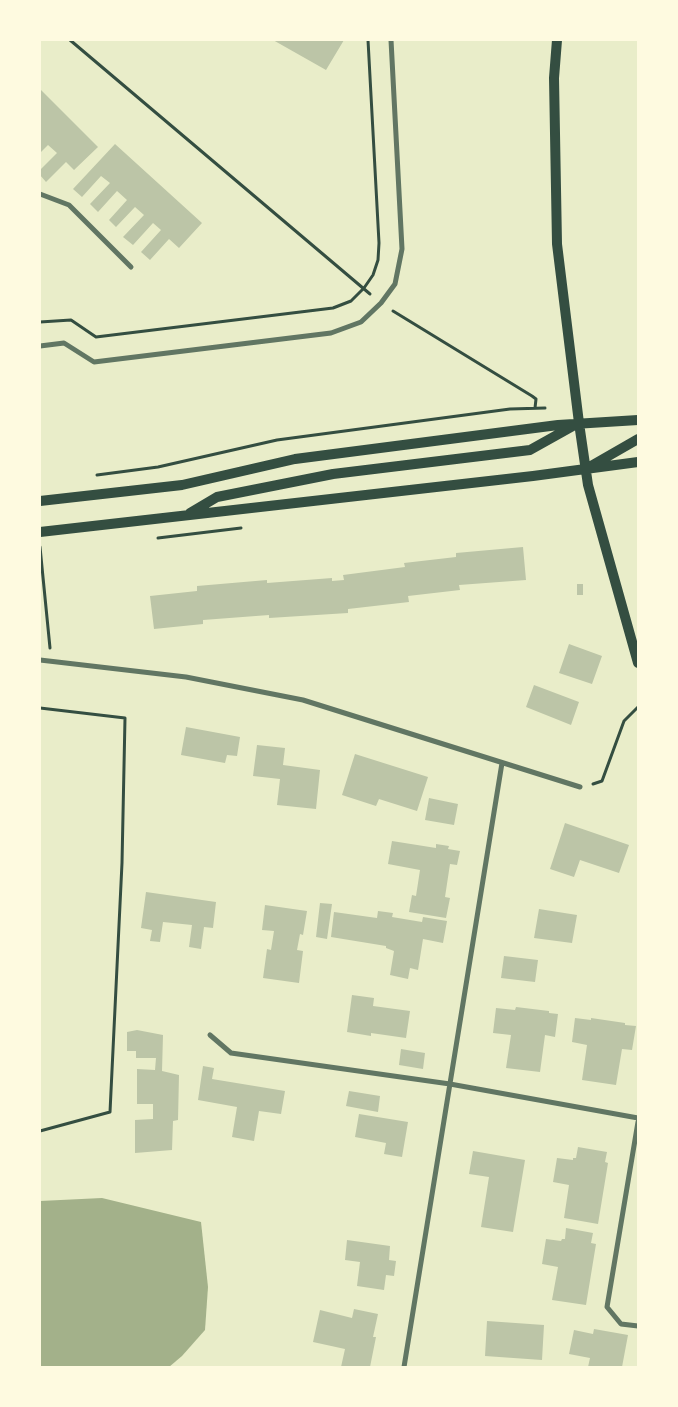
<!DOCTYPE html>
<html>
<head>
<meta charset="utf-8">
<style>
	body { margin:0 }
	#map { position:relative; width:678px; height:1407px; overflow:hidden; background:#e9edc9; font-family:"DejaVu Sans",sans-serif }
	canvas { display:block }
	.frame { position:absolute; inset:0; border:41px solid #fefae0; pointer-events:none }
</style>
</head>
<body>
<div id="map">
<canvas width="678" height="1407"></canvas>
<div class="frame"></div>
</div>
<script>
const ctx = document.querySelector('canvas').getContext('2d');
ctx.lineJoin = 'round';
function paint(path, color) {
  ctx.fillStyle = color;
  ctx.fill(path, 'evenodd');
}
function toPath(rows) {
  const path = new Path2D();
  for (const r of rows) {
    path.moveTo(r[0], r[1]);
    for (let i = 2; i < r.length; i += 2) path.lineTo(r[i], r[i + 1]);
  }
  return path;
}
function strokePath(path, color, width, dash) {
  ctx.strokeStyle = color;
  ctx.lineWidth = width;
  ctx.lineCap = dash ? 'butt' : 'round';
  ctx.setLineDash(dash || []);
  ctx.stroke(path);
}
const water = toPath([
	[102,1198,201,1222,208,1287,205,1330,182,1356,169,1367,40,1367,40,1201]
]);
const building = toPath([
	[273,40,344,40,326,70],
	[40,89,98,147,74,170,66,162,46,182,40,175,40,170,57,153,48,145,40,153],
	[115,144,202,223,179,248,169,239,150,260,141,252,161,230,153,223,133,245,123,237,144,215,135,207,116,227,109,220,127,200,117,191,98,212,90,204,110,183,101,176,82,197,73,189],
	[523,547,526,580,459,585,460,590,408,596,409,602,348,609,348,613,269,618,269,615,203,620,203,624,154,629,150,596,197,591,197,586,267,580,267,583,332,578,332,581,344,580,343,575,405,567,404,563,456,557,456,553],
	[577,584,583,584,583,595,577,595],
	[569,644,602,656,592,684,559,673],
	[534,685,579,702,571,725,526,707],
	[186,727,240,737,237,756,227,755,225,763,181,755],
	[257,745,285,748,283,765,320,770,316,809,277,805,280,779,253,776],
	[355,754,428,777,417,811,379,799,376,806,342,795],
	[429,798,458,804,454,825,425,820],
	[565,823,629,845,619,873,580,860,574,877,550,869],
	[392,841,436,848,436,844,449,846,448,849,460,851,457,865,450,864,445,897,450,898,446,918,409,912,412,895,416,896,420,870,388,864],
	[146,892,216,902,213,928,204,927,201,949,189,947,192,925,163,922,160,942,150,941,152,930,141,928],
	[320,903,332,904,327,939,316,937],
	[265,905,307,911,303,935,300,934,297,950,303,951,299,983,263,978,267,949,271,950,274,931,262,930],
	[539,909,577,915,572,943,534,938],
	[378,911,393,913,392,917,422,922,423,917,447,921,443,943,423,939,418,970,410,968,408,979,390,975,394,951,386,948,386,946,331,937,334,912,377,918],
	[504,956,538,960,535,982,501,978],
	[352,995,374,998,373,1006,410,1011,406,1038,371,1033,371,1036,347,1032],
	[516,1007,549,1011,549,1013,558,1014,555,1037,545,1035,540,1072,506,1068,511,1035,493,1033,496,1008,515,1010],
	[575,1018,591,1020,591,1018,625,1023,625,1025,636,1026,632,1050,622,1049,616,1085,582,1080,587,1045,572,1042],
	[137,1030,163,1035,162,1071,179,1075,178,1120,173,1121,172,1150,135,1153,135,1120,153,1119,153,1104,137,1104,137,1069,155,1070,156,1058,136,1058,136,1051,127,1051,127,1032],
	[401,1049,425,1053,423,1069,399,1065],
	[203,1066,214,1068,212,1079,285,1091,281,1114,259,1111,254,1141,232,1137,237,1107,198,1100],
	[349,1091,380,1096,378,1112,346,1106],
	[359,1114,408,1122,402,1157,384,1154,386,1143,355,1137],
	[578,1147,607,1152,605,1162,608,1163,598,1224,564,1218,569,1185,553,1182,557,1158,573,1160,573,1158,576,1158],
	[473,1151,525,1160,513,1232,481,1227,489,1177,469,1174],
	[566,1228,593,1233,591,1243,596,1244,586,1305,552,1300,558,1267,542,1264,546,1239,561,1241,562,1239,565,1239],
	[347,1240,390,1246,389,1260,396,1261,394,1276,386,1275,384,1290,357,1286,360,1262,345,1260],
	[354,1309,378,1314,373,1337,376,1337,370,1367,341,1367,345,1349,313,1342,320,1310,352,1318],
	[487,1321,544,1325,542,1360,485,1356],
	[594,1329,628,1335,622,1367,588,1367,590,1358,569,1354,574,1330,593,1334]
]);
const path = toPath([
	[70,40,370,294],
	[393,311,532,396,536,399,535,408],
	[40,322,71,320,96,337,333,308,351,301,364,288,373,275,378,260,379,243,368,40],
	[97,475,158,467,277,440,510,409,545,408],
	[158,538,241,528],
	[40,547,50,648],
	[40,708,125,718,122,863,110,1112,40,1131],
	[593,784,602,781,624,721,638,707]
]);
const minor = toPath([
	[40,194,69,205,131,267],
	[40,346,64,343,94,362,331,333,361,322,381,303,395,284,402,249,391,40],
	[40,660,186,677,303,700,580,787],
	[210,1035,231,1053,450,1084,638,1118],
	[638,1122,607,1307,621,1324,638,1326],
	[404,1367,502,763]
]);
const secondary = toPath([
	[557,40,554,78,557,244,579,423,588,485,638,663],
	[591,466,638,439],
	[40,501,182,485,295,459,558,425,638,420],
	[190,513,217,497,333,474,530,450,573,426],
	[40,532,533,476,638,462]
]);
paint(water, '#a3b18a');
paint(building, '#bcc5a7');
strokePath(path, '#344e41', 3);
strokePath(minor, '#617663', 5);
strokePath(secondary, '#344e41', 10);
</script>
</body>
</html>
